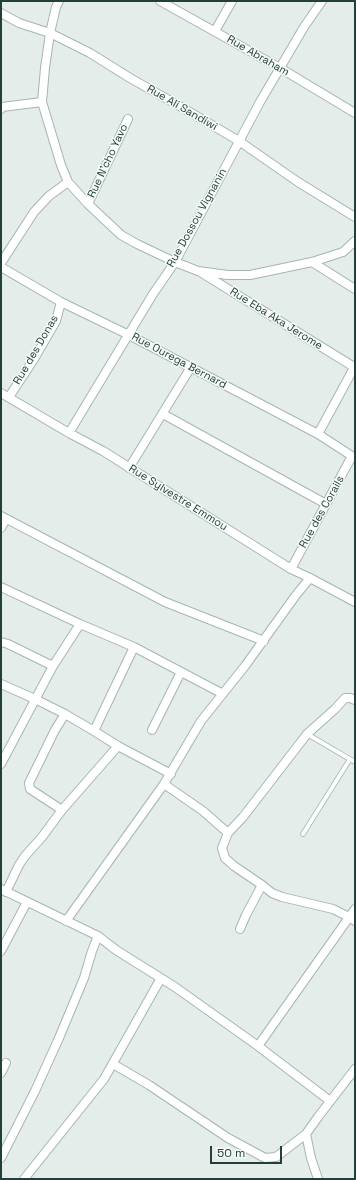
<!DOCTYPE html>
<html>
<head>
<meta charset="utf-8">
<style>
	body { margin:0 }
	#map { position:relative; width:356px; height:1180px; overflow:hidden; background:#e4edea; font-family:"Space Grotesk",sans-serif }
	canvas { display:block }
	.frame { position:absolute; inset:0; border:2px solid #233f3a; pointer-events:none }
	.scale { position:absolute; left:210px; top:1146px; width:72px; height:18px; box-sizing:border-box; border:2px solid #233f3a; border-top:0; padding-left:5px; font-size:12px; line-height:14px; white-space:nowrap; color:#233f3a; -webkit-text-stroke:3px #f5faf8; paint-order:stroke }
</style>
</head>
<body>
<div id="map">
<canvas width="356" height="1180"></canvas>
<div class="frame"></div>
<div class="scale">50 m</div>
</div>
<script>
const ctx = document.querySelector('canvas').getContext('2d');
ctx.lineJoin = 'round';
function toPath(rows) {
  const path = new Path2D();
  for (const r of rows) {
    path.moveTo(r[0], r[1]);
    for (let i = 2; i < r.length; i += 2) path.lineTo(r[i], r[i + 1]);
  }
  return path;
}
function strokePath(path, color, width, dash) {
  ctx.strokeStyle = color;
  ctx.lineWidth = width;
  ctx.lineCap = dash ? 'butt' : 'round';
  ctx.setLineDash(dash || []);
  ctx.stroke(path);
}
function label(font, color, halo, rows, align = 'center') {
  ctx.font = font + ' "Space Grotesk",sans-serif';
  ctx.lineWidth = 3;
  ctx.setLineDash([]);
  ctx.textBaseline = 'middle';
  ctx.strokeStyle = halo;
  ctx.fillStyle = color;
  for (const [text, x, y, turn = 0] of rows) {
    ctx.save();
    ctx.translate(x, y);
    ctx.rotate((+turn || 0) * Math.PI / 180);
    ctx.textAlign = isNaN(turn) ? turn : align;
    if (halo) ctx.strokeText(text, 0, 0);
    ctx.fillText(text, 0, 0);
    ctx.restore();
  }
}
const lane = toPath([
	[307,734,355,762],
	[303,834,350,759]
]);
const street = toPath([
	[59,1,56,7,50,33,45,68,42,102,61,165,68,182,88,204,121,235,137,244,175,262,198,271,228,275,250,275,312,262,343,252,355,241],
	[160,1,280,68,355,113],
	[1,13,19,23,50,33,90,53,130,78,183,108,239,141,298,182,355,217],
	[215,31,232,1],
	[1,109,2,107,42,102],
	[88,204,128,119],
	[312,262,355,289],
	[1,263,34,212,49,196,68,182],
	[1,267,61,302,129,335,318,434,355,458],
	[202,273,354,367],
	[1,393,69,433,103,451,291,569,310,578,355,602],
	[9,397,34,359,56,321,61,302],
	[163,414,326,504],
	[69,433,153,294,175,262,260,102,304,27,322,1],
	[318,434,355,366],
	[129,468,191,367],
	[1,516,165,602,264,641],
	[1,528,6,519],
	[291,569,352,456],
	[1,587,80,624,134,647,223,694],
	[1,642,8,644,53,666],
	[1,684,35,699,65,714,94,731,118,746,171,774],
	[152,730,181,672],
	[94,731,134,647],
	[1,764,53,666,80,624],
	[164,784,203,811,228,833,222,848,225,858,234,866,262,885,272,893,282,897,333,909,349,917,355,921],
	[62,810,30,789,29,783,55,730,65,714],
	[228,833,243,817,307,734,335,709,345,698,350,698,355,700],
	[1,889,98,936,116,950,175,987,258,1046,330,1101],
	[6,892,19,865,25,856,42,837,62,810,118,746],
	[66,921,164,784,201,721,245,666,296,595,310,578],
	[240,929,246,915,262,885],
	[1,951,27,902],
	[258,1046,355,909],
	[113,1064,149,1085,228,1138,265,1158,276,1157,306,1134],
	[1,1073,6,1063],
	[1,1158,35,1091,59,1038,84,978,92,951,98,936],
	[24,1179,104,1079,161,978],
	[318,1179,311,1158,306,1134,318,1117,355,1069]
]);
const streetNames = [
	["Rue Abraham",258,56,30],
	["Rue Ali Sandiwi",182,108,30],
	["Rue N'cho Yavo",108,161,-65],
	["Rue Dossou Vignanin",197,218,-61],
	["Rue Eba Aka Jerome",276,319,32],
	["Rue des Donas",36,350,-60],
	["Rue Ourega Bernard",179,361,28],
	["Rue Sylvestre Emmou",178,498,32],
	["Rue des Corails",322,512,-61]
];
strokePath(lane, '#a6b5b2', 5.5);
strokePath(street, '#a6b5b2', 10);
strokePath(lane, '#fff', 4);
strokePath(street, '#fff', 8);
label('11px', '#233f3a', '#f5faf8', streetNames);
</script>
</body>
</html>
